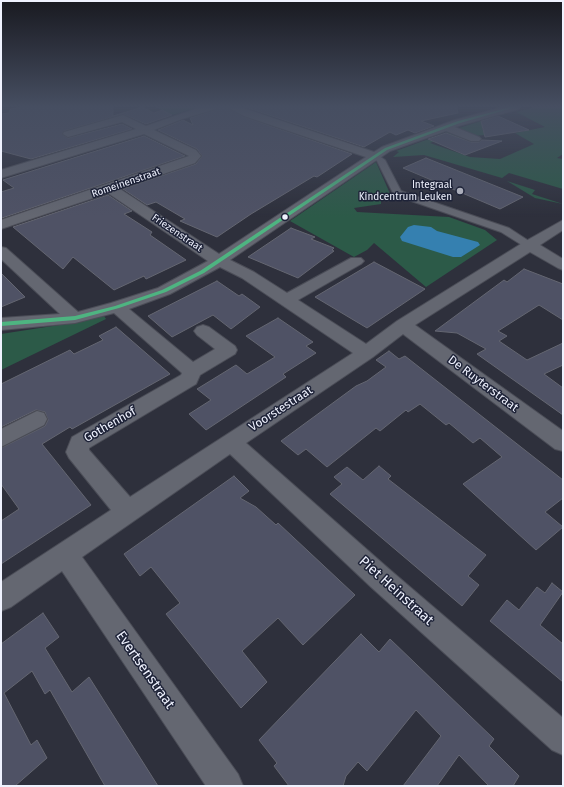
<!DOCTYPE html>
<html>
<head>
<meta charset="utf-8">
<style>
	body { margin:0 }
	#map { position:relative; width:564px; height:787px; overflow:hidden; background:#2e303c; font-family:"Fira Sans",sans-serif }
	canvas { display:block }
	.frame { position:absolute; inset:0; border:2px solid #eff2fe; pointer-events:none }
</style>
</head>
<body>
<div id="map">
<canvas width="564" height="787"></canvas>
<div class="frame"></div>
</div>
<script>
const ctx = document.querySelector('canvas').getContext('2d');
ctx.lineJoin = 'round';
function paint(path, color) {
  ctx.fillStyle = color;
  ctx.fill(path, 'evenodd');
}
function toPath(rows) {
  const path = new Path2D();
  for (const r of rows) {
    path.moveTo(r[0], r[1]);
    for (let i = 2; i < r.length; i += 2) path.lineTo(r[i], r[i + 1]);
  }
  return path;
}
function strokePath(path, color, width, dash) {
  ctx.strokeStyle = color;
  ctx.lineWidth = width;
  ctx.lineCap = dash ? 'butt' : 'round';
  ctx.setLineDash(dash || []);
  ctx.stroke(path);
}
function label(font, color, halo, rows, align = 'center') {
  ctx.font = font + ' "Fira Sans",sans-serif';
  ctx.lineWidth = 3;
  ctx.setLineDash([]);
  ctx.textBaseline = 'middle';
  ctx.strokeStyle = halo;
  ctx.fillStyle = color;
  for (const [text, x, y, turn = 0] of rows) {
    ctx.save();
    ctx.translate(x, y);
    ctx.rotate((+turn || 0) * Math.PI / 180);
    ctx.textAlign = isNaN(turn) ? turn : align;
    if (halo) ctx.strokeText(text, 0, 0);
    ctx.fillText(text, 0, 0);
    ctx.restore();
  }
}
const green = toPath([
	[155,107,199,107,173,115],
	[534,107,563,107,563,154,557,158,563,159,563,189,509,173,502,178,424,155,393,157,399,152,396,151,450,131,469,138,462,141,443,138,430,143,470,157,500,159,534,144,515,133,545,127,516,112],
	[490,118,502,126,482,128,485,135,474,136,456,129],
	[376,162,391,196,381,199,381,204,354,208,357,212,449,217,485,230,497,240,426,287,374,243,367,250,354,257,290,221],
	[507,181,535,190,532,194,563,204,535,198],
	[104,316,106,319,1,370,1,334,72,323]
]);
const water = toPath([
	[414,225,431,227,437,231,478,242,480,245,461,257,453,257,402,241,400,237,408,227]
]);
const building = toPath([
	[113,107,113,116,142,107,154,113,162,110,172,115,146,124,123,114,64,131,62,134,68,138,122,124,132,129,31,159,1,151,1,114,9,113,10,109,23,107,113,107],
	[218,107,226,107,244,117,352,154,317,177,314,176,251,214,217,237,180,221,185,219,156,202,147,205,123,189,196,164,202,156,197,149,158,130,183,120,193,125,190,118,216,110,218,107],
	[245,107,457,107,458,113,421,121,434,126,415,133,408,130,396,135,390,132,364,147,245,107],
	[498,116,529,130,485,137,481,121,498,116],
	[446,133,471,142,479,142,482,140,502,141,465,155,428,139,446,133],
	[144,136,185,156,2,218,1,217,1,192,14,188,3,180,144,136],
	[426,158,523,197,500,209,403,168,426,158],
	[108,195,132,211,124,214,152,232,150,235,186,260,146,279,144,276,114,290,73,257,63,269,13,227,108,195],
	[291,228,315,237,311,239,334,248,332,250,334,251,298,278,248,257,291,228],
	[374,262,425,289,367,328,315,297,374,262],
	[524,269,563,284,563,320,539,305,498,331,507,336,499,341,527,360,563,343,563,365,544,374,563,388,563,415,477,354,486,349,457,333,435,331,504,280,507,282,524,269],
	[1,273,25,297,1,307,1,273],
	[217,281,239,296,242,294,260,307,231,329,213,315,172,337,148,316,217,281],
	[278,318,313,342,306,346,316,353,283,374,286,377,206,430,189,414,211,400,197,389,236,365,247,374,275,357,246,336,278,318],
	[116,327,170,374,72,429,70,427,42,444,91,505,1,564,1,521,19,509,1,484,1,448,45,426,48,420,45,412,36,410,1,427,1,384,70,350,74,354,103,340,99,336,116,327],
	[389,351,399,359,405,356,563,480,563,498,545,512,563,527,536,550,463,484,502,457,480,438,473,443,449,423,446,425,420,404,408,412,406,410,380,431,376,428,327,467,306,449,298,455,281,441,356,386,367,381,386,367,376,360,389,351],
	[379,466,391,476,388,479,486,555,468,576,479,585,462,606,330,494,342,484,334,477,347,467,363,480,379,466],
	[234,476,249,491,240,498,256,507,276,525,278,523,355,595,303,645,278,618,242,651,267,682,241,708,166,614,180,603,151,567,140,576,124,554,234,476],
	[552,583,563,592,540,625,563,644,563,682,490,621,507,600,519,610,537,587,545,593,552,583],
	[43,613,59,637,45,648,72,692,89,677,158,786,105,786,50,690,45,694,32,671,4,693,31,745,37,740,47,758,15,786,1,786,1,644,43,613],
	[361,634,379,652,390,639,494,739,489,746,519,776,513,786,489,786,459,755,437,786,403,786,441,736,416,710,367,771,358,762,346,776,343,786,289,786,274,766,277,763,259,740,361,634]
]);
const pedestrian = toPath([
	[375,153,385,160,401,191,509,228,535,245,533,247,525,247,501,232,394,195,377,161,371,156,375,153]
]);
const minor = toPath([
	[201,107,217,107,216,109,182,119,154,130,196,150,201,156,195,163,120,189,219,254,366,157,244,116,227,107,240,107,374,152,382,147,455,120,503,107,520,107,519,109,455,127,479,137,481,139,479,141,471,141,446,131,390,151,230,260,254,272,287,293,351,258,361,258,364,261,361,264,298,300,366,344,397,321,524,242,563,220,563,230,540,245,563,259,563,270,558,268,530,252,415,325,563,431,563,451,555,449,403,334,373,357,246,443,389,569,563,718,563,755,552,750,371,587,230,454,82,557,238,774,243,786,206,786,62,571,11,607,1,611,1,582,111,510,69,458,66,452,72,437,181,375,182,373,114,313,75,323,1,330,1,318,60,314,1,259,1,247,6,248,78,312,111,303,158,288,208,261,108,193,1,229,1,220,189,156,144,134,1,178,1,170,136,129,122,122,68,137,63,134,64,132,123,115,146,126,201,107],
	[220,267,242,278,353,353,130,497,89,450,89,448,196,384,200,375,235,354,237,350,235,346,209,327,203,325,197,327,194,331,197,335,215,349,193,362,129,309,170,294,220,267],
	[37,411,44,413,47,419,44,425,1,447,1,429,37,411]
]);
const bus1 = toPath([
	[511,107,516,107,460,123,387,150,204,273,166,292,119,308,75,320,1,326,1,322,75,316,115,306,162,290,200,271,385,148,458,121,511,107]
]);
const markers = [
	[460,191,4,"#abaeba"],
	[285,217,3.5,"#eff2fe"]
];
const farStreetnames = [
	["Romeinenstraat",126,183,-19],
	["Friezenstraat",177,233,34]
];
const farPoinames = [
	["Integraal",452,185],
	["Kindcentrum Leuken",452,197]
];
const streetNames = [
	["De Ruyterstraat",483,384,37],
	["Voorstestraat",281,409,-33],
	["Gothenhof",110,425,-30]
];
const nearStreetnames = [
	["Piet Heinstraat",396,591,42],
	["Evertsenstraat",145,670,55]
];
paint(green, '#2c5a48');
paint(water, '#3580b0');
paint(building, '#4f5265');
strokePath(building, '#646671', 1);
strokePath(pedestrian, '#4b4d57', 2);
strokePath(minor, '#4b4d57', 2);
paint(pedestrian, '#646771');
paint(minor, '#646771');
paint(bus1, '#4eb481');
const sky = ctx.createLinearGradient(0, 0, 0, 217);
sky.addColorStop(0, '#191a21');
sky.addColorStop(0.49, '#464e61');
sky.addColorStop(1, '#464e6100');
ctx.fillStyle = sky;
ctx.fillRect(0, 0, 564, 217);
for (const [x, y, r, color] of markers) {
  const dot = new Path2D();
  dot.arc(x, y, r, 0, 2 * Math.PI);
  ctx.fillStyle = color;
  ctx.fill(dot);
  strokePath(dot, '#1e2338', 1.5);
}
label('10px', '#eff2fe', '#1e2338', farStreetnames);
label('10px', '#eff2fe', '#1e2338', farPoinames, 'right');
label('12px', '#eff2fe', '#1e2338', streetNames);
label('14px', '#eff2fe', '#1e2338', nearStreetnames);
</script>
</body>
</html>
